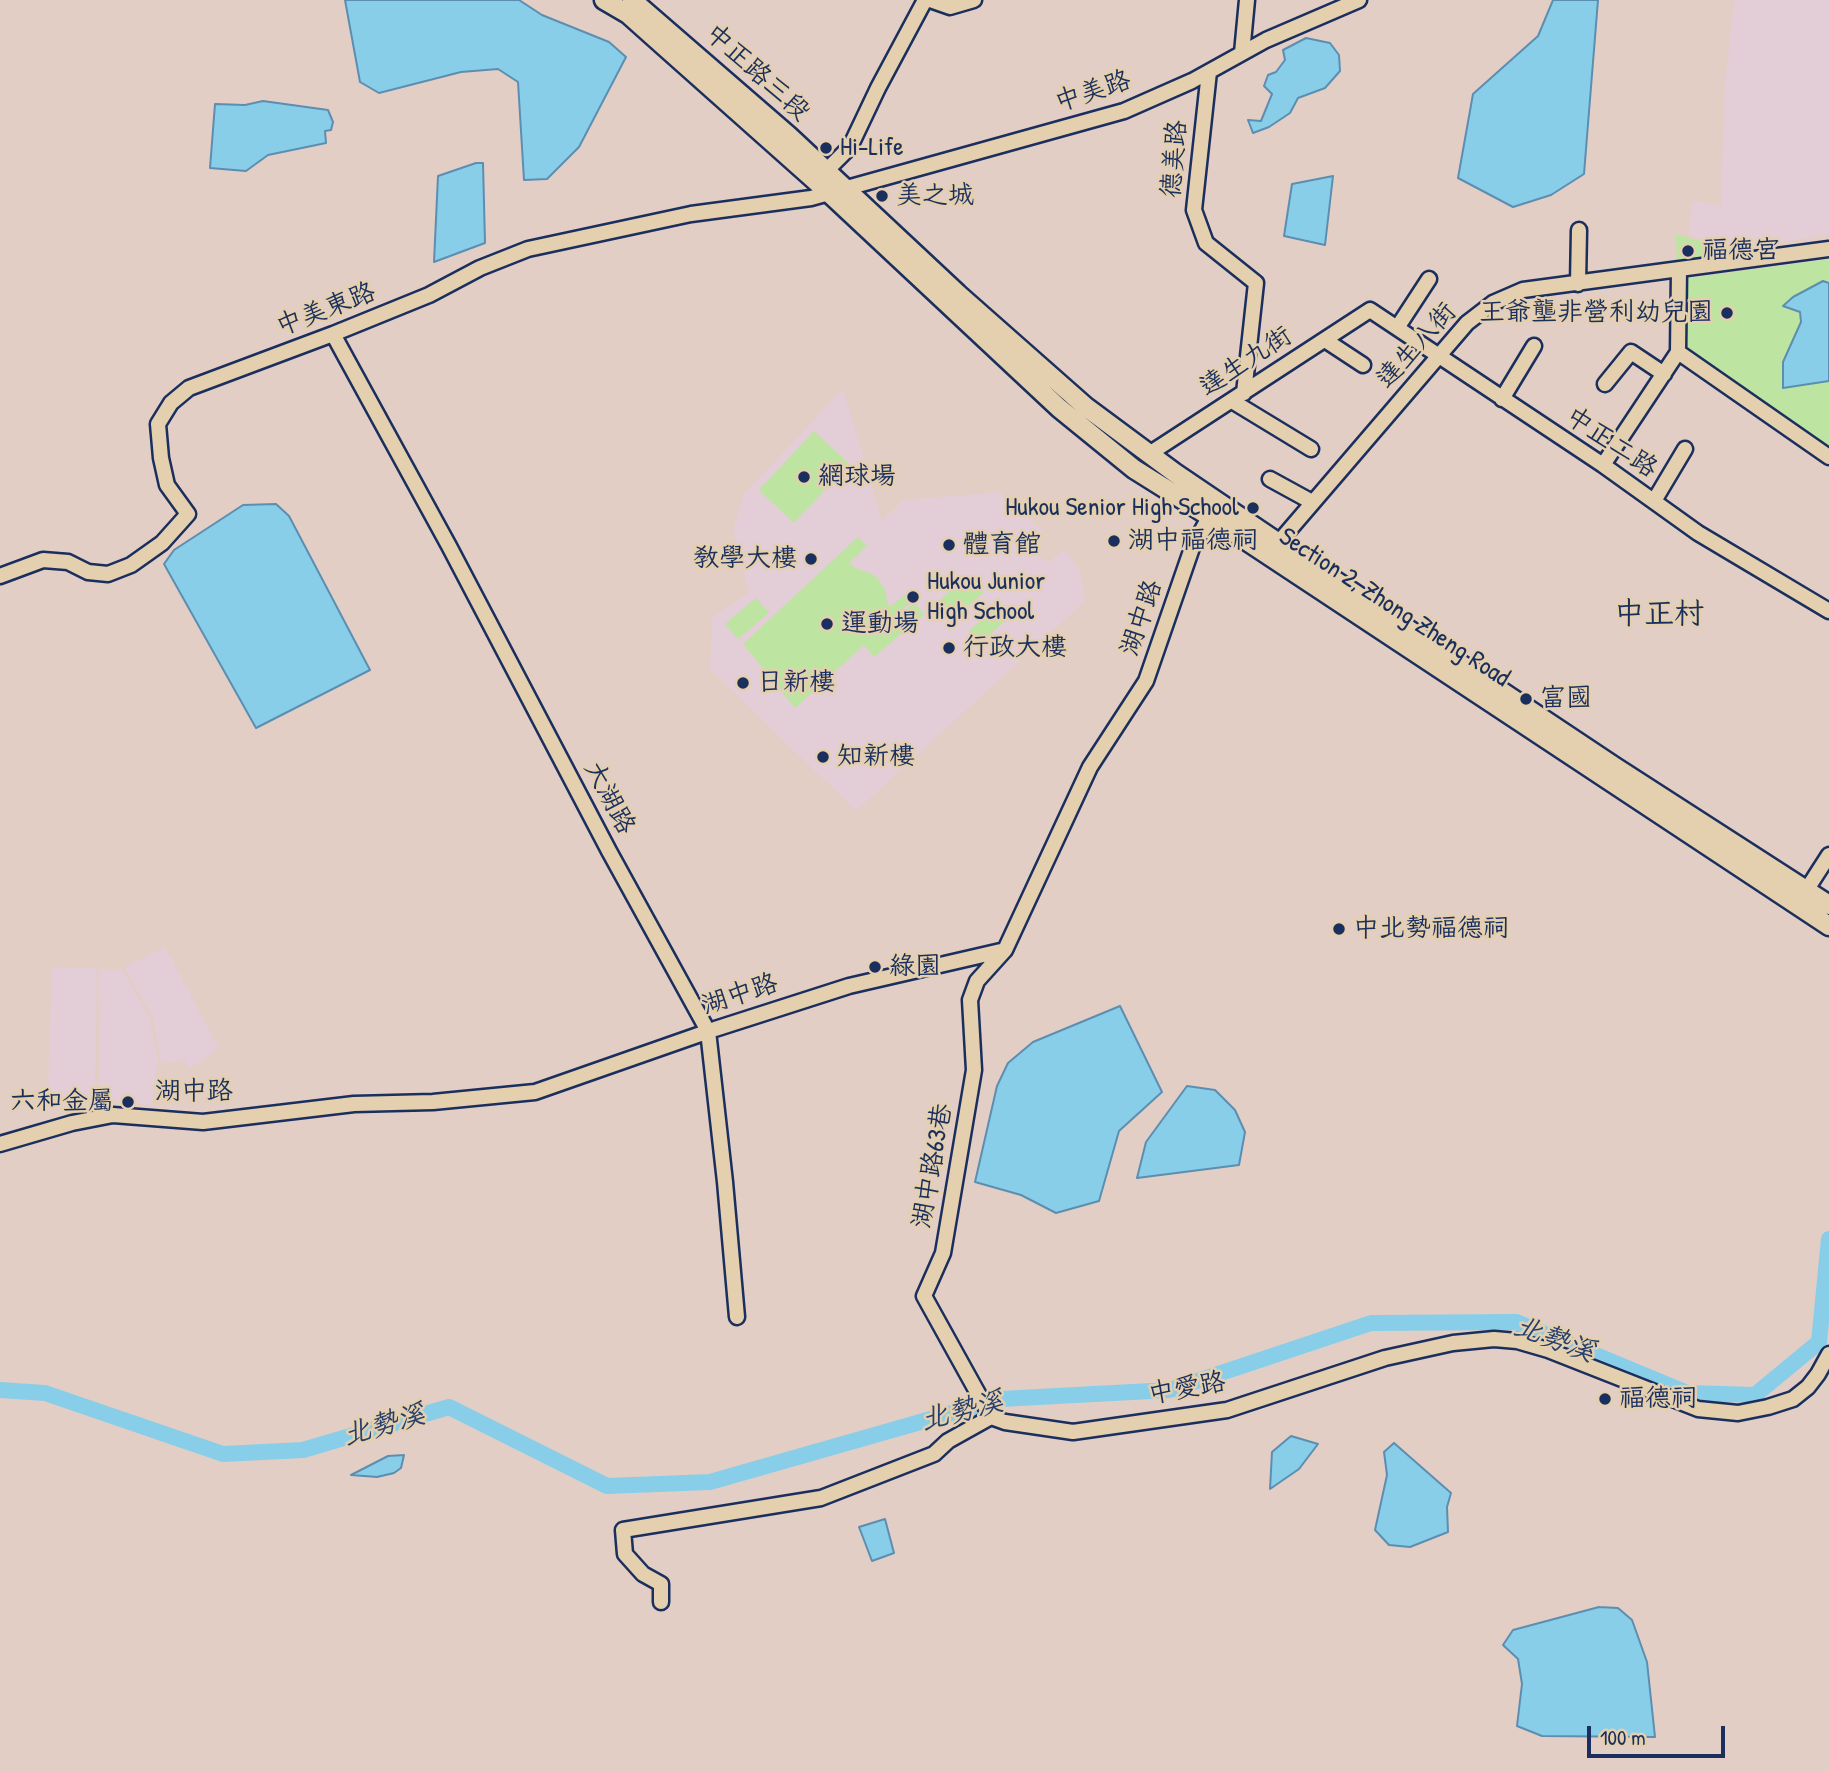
<!DOCTYPE html>
<html>
<head>
<meta charset="utf-8">
<style>
	body { margin:0 }
	#map { position:relative; width:1829px; height:1772px; overflow:hidden; background:#e3cec5; font-family:"Patrick Hand",sans-serif }
	canvas { display:block }
	.scale { position:absolute; left:1587px; top:1726px; width:138px; height:32px; box-sizing:border-box; border:4px solid #1b2f5e; border-top:0; padding-left:9px; font-size:21px; line-height:24px; white-space:nowrap; color:#1b2f5e; -webkit-text-stroke:5px #e4cfae; paint-order:stroke }
</style>
</head>
<body>
<div id="map">
<canvas width="1829" height="1772"></canvas>
<div class="scale">100 m</div>
</div>
<script>
const ctx = document.querySelector('canvas').getContext('2d');
ctx.lineJoin = 'round';
function paint(path, color) {
  ctx.fillStyle = color;
  ctx.fill(path, 'evenodd');
}
function toPath(rows) {
  const path = new Path2D();
  for (const r of rows) {
    path.moveTo(r[0], r[1]);
    for (let i = 2; i < r.length; i += 2) path.lineTo(r[i], r[i + 1]);
  }
  return path;
}
function strokePath(path, color, width, dash) {
  ctx.strokeStyle = color;
  ctx.lineWidth = width;
  ctx.lineCap = dash ? 'butt' : 'round';
  ctx.setLineDash(dash || []);
  ctx.stroke(path);
}
function label(font, color, halo, rows, align = 'center') {
  ctx.font = font + ' "Patrick Hand","LXGW WenKai TC",sans-serif';
  ctx.lineWidth = 5;
  ctx.setLineDash([]);
  ctx.textBaseline = 'middle';
  ctx.strokeStyle = halo;
  ctx.fillStyle = color;
  for (const [text, x, y, turn = 0] of rows) {
    ctx.save();
    ctx.translate(x, y);
    ctx.rotate((+turn || 0) * Math.PI / 180);
    ctx.textAlign = isNaN(turn) ? turn : align;
    if (halo) ctx.strokeText(text, 0, 0);
    ctx.fillText(text, 0, 0);
    ctx.restore();
  }
}
const built = toPath([
	[1734,0,1829,0,1829,234,1742,249,1688,235,1692,201,1721,206,1724,95],
	[843,389,882,521,903,500,1000,492,1044,532,1028,542,1039,557,1048,562,1065,550,1080,571,1085,601,856,811,710,669,712,617,749,592,733,529,743,495],
	[165,947,219,1048,190,1069,184,1060,161,1063,152,1016,124,967],
	[52,967,97,968,95,1098,47,1112],
	[99,969,122,969,149,1016,158,1060,151,1105,99,1099]
]);
const green = toPath([
	[1676,234,1737,252,1677,264],
	[1829,259,1829,448,1683,348,1683,279],
	[814,431,849,464,794,523,759,490],
	[858,537,867,546,849,563,858,569,872,574,879,580,885,590,888,605,891,606,907,593,914,599,867,643,914,603,924,614,874,657,864,645,795,708,743,644],
	[969,575,984,592,956,617,940,600],
	[756,598,769,613,738,639,725,624],
	[997,607,1007,619,979,644,968,632]
]);
const water = toPath([
	[345,0,519,0,542,15,609,42,626,57,579,147,547,179,524,180,518,82,498,69,461,72,379,93,360,82,345,0],
	[1553,0,1598,0,1584,174,1551,195,1513,207,1458,178,1473,94,1538,36,1553,0],
	[1306,38,1330,43,1339,55,1340,71,1325,88,1298,98,1290,113,1269,127,1253,133,1248,120,1261,121,1272,94,1264,86,1268,75,1276,72,1285,60,1283,50,1306,38],
	[263,101,328,110,333,122,331,130,325,131,326,143,268,155,246,171,210,168,215,104,245,105,263,101],
	[476,163,483,163,485,243,434,262,438,176,476,163],
	[1333,176,1325,245,1284,236,1292,184,1333,176],
	[1823,281,1829,283,1829,381,1783,388,1783,362,1801,322,1800,312,1783,306,1793,297,1823,281],
	[276,504,289,516,370,670,256,728,164,564,174,550,243,505,276,504],
	[1120,1006,1162,1092,1119,1131,1099,1201,1056,1213,1021,1195,975,1182,997,1086,1008,1063,1033,1042,1120,1006],
	[1187,1086,1215,1090,1235,1110,1245,1132,1239,1165,1137,1178,1146,1142,1187,1086],
	[1291,1436,1318,1444,1299,1469,1270,1489,1272,1452,1291,1436],
	[1394,1443,1451,1493,1447,1507,1448,1532,1410,1547,1389,1545,1375,1530,1387,1475,1384,1452,1394,1443],
	[404,1455,401,1468,394,1473,377,1477,351,1475,388,1456,404,1455],
	[885,1519,894,1553,872,1561,859,1527,885,1519],
	[1599,1607,1618,1608,1632,1620,1647,1662,1655,1737,1542,1736,1517,1726,1522,1684,1518,1659,1503,1645,1513,1630,1599,1607]
]);
const river = toPath([
	[0,1390,45,1393,223,1454,303,1450,449,1407,607,1486,710,1482,1001,1399,1170,1390,1371,1323,1516,1322,1687,1393,1755,1395,1819,1342,1829,1239]
]);
const minor = toPath([
	[930,0,950,7,974,0],
	[1242,53,1247,0],
	[1209,72,1194,210,1206,243,1256,283,1244,393],
	[826,171,850,147,878,88,925,0],
	[1578,284,1579,230],
	[1397,328,1429,279],
	[333,334,449,546,609,851,708,1031,725,1182,737,1317],
	[1325,340,1363,365],
	[1678,352,1829,457],
	[1605,384,1631,352,1664,374],
	[1502,399,1534,346],
	[1232,401,1311,449],
	[1149,454,1370,310,1603,465,1698,533,1829,611],
	[1603,465,1678,352,1679,271],
	[1270,479,1312,502],
	[1654,501,1685,449],
	[1273,549,1467,323,1493,303,1523,290,1829,249],
	[0,576,43,560,68,562,88,572,108,574,131,565,162,543,188,514,167,485,161,458,158,424,171,403,189,388,333,334,429,295,480,268,528,249,691,214,811,198,1124,111,1192,81,1266,40,1359,0],
	[1802,897,1829,855],
	[0,1144,72,1123,113,1115,203,1122,354,1104,433,1102,535,1092,715,1029,849,986,1005,950,1090,767,1146,681,1192,548,1215,507],
	[991,1417,924,1296,943,1253,974,1070,970,1000,977,981,1005,950],
	[661,1602,661,1584,643,1574,625,1554,623,1530,821,1498,934,1454,948,1441,991,1417,1005,1422,1073,1432,1227,1410,1385,1358,1453,1343,1494,1339,1517,1341,1548,1350,1698,1409,1738,1413,1768,1407,1793,1399,1808,1387,1818,1374,1829,1354]
]);
const major = toPath([
	[604,0,628,14,656,39,828,192,1059,408,1134,469,1209,516,1829,926],
	[632,0,789,136,958,294,1086,407,1175,473,1277,542,1615,767,1829,905]
]);
const markers = [
	[826,148,7,"#1b2f5e"],
	[882,196,7,"#1b2f5e"],
	[1688,251,7,"#1b2f5e"],
	[1727,313,7,"#1b2f5e"],
	[804,477,7,"#1b2f5e"],
	[1253,508,7,"#1b2f5e"],
	[1114,541,7,"#1b2f5e"],
	[949,545,7,"#1b2f5e"],
	[811,559,7,"#1b2f5e"],
	[913,597,7,"#1b2f5e"],
	[827,624,7,"#1b2f5e"],
	[949,648,7,"#1b2f5e"],
	[743,683,7,"#1b2f5e"],
	[1526,699,7,"#1b2f5e"],
	[823,757,7,"#1b2f5e"],
	[1339,929,7,"#1b2f5e"],
	[875,967,7,"#1b2f5e"],
	[128,1102,7,"#1b2f5e"],
	[1605,1399,7,"#1b2f5e"]
];
const streetNames = [
	["中正路三段",757,73,42],
	["中美路",1093,92,-18],
	["德美路",1175,159,-85],
	["中美東路",326,310,-21],
	["達生八街",1417,346,-48],
	["達生九街",1246,362,-33],
	["中正二路",1611,443,34],
	["Section 2, Zhong Zheng Road",1394,608,33],
	["湖中路",1142,618,-71],
	["大湖路",609,798,62],
	["湖中路",740,995,-18],
	["湖中路",194,1092],
	["湖中路63巷",933,1166,-80],
	["中愛路",1187,1389,-10]
];
const poiNames = [
	["Hi-Life",840,148],
	["美之城",896,196],
	["福德宫",1702,251],
	["王爺壟非營利幼兒園",1713,313,"right"],
	["網球場",818,477],
	["Hukou Senior High School",1239,508,"right"],
	["湖中福德祠",1128,541],
	["體育館",963,545],
	["教學大樓",797,559,"right"],
	["Hukou Junior",927,582],
	["High School",927,612],
	["運動場",841,624],
	["行政大樓",963,648],
	["日新樓",757,683],
	["富國",1540,699],
	["知新樓",837,757],
	["中北勢福德祠",1353,929],
	["綠園",889,967],
	["六和金屬",114,1102,"right"],
	["福德祠",1619,1399]
];
const waterNames = [
	["北勢溪",1554,1340,20],
	["北勢溪",962,1412,-14],
	["北勢溪",384,1426,-16]
];
const quarterNames = [
	["中正村",1659,615]
];
paint(built, '#e3cdd6');
paint(green, '#bde5a1');
paint(water, '#88cee9');
strokePath(water, '#5c8eb1', 2);
strokePath(river, '#88cee9', 16);
strokePath(minor, '#1b2f5e', 19);
strokePath(major, '#1b2f5e', 23);
strokePath(minor, '#e4cfae', 14);
strokePath(major, '#e4cfae', 18);
for (const [x, y, r, color] of markers) {
  const dot = new Path2D();
  dot.arc(x, y, r, 0, 2 * Math.PI);
  ctx.fillStyle = color;
  ctx.fill(dot);
  strokePath(dot, '#e4cfae', 2.5);
}
label('26px', '#1b2f5e', '#e4cfae', streetNames);
label('26px', '#1b2f5e', '#e4cfae', poiNames, 'left');
label('italic 28px', '#263f6c', '#e4cfae', waterNames);
label('30px', '#1b2f5e', '#e4cfae', quarterNames);
</script>
</body>
</html>
